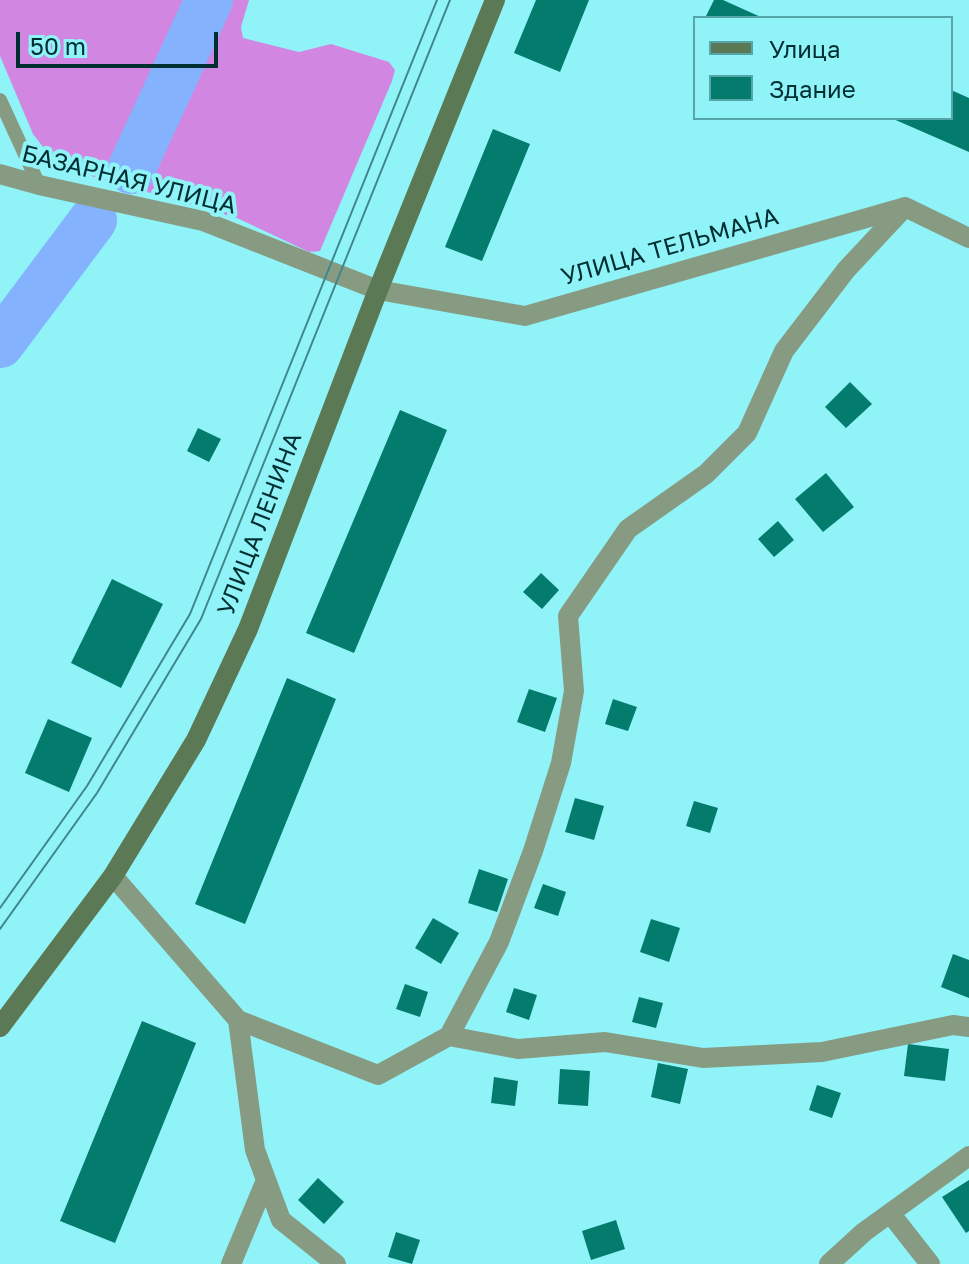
<!DOCTYPE html>
<html>
<head>
<meta charset="utf-8">
<style>
	body { margin:0 }
	#map { position:relative; width:969px; height:1264px; overflow:hidden; background:#8ff3f8; font-family:"Golos Text",sans-serif }
	canvas { display:block }
	.legend { position:absolute; left:693px; top:16px; width:260px; height:104px; box-sizing:border-box; background:#8ff3f8; border:2px solid #56a5a8; margin:0; padding:10px 14px; list-style:none; font-size:24px; color:#002f31 }
	.legend li { display:flex; align-items:center; gap:16px; height:40px }
	.legend b { width:40px; border:2px solid #56a5a8 }
	.scale { position:absolute; left:16px; top:32px; width:202px; height:36px; box-sizing:border-box; border:4px solid #002f31; border-top:0; padding-left:10px; font-size:24px; line-height:28px; white-space:nowrap; color:#002f31; -webkit-text-stroke:6px #8ff3f8; paint-order:stroke }
</style>
</head>
<body>
<div id="map">
<canvas width="969" height="1264"></canvas>
<ul class="legend">
<li><b style="height:10px;background:#5c7955"></b>Улица</li>
<li><b style="height:22px;background:#047c6d"></b>Здание</li>
</ul>
<div class="scale">50 m</div>
</div>
<script>
const ctx = document.querySelector('canvas').getContext('2d');
ctx.lineJoin = 'round';
function paint(path, color) {
  ctx.fillStyle = color;
  ctx.fill(path, 'evenodd');
}
function toPath(rows) {
  const path = new Path2D();
  for (const r of rows) {
    path.moveTo(r[0], r[1]);
    for (let i = 2; i < r.length; i += 2) path.lineTo(r[i], r[i + 1]);
  }
  return path;
}
function strokePath(path, color, width, dash) {
  ctx.strokeStyle = color;
  ctx.lineWidth = width;
  ctx.lineCap = dash ? 'butt' : 'round';
  ctx.setLineDash(dash || []);
  ctx.stroke(path);
}
function label(font, color, halo, rows, align = 'center') {
  ctx.font = font + ' "Golos Text",sans-serif';
  ctx.lineWidth = 8;
  ctx.setLineDash([]);
  ctx.textBaseline = 'middle';
  ctx.strokeStyle = halo;
  ctx.fillStyle = color;
  for (const [text, x, y, turn = 0] of rows) {
    ctx.save();
    ctx.translate(x, y);
    ctx.rotate((+turn || 0) * Math.PI / 180);
    ctx.textAlign = isNaN(turn) ? turn : align;
    if (halo) ctx.strokeText(text, 0, 0);
    ctx.fillText(text, 0, 0);
    ctx.restore();
  }
}
const forest = toPath([
	[0,0,249,0,241,27,243,38,299,52,331,44,389,62,395,70,392,81,320,251,309,252,237,218,74,171,50,156,33,134,0,56]
]);
const river = toPath([
	[131,170,209,0],
	[0,344,93,220]
]);
const building = toPath([
	[536,0,589,0,560,72,514,53],
	[714,0,723,0,763,18,705,18],
	[951,90,969,98,969,152,891,118,951,118],
	[493,129,530,144,482,261,445,247],
	[850,382,872,404,846,428,825,407],
	[400,410,447,430,354,653,306,633],
	[198,428,221,439,209,462,187,451],
	[826,473,854,507,823,532,795,499],
	[778,521,794,540,774,557,758,539],
	[541,573,559,590,542,609,523,592],
	[112,579,163,604,121,688,71,663],
	[287,678,336,699,245,924,195,904],
	[529,689,557,698,545,732,517,722],
	[613,699,637,707,628,731,605,724],
	[48,719,92,738,69,792,25,773],
	[575,798,604,806,594,840,565,832],
	[694,801,718,808,710,833,686,826],
	[479,869,508,879,497,912,468,903],
	[543,884,566,892,558,916,534,908],
	[433,918,459,933,441,964,415,948],
	[651,919,680,928,669,962,640,952],
	[953,954,969,960,969,998,941,987],
	[405,984,428,992,420,1017,396,1009],
	[514,988,537,995,529,1020,506,1012],
	[639,997,663,1003,656,1028,632,1022],
	[142,1021,196,1043,115,1243,60,1221],
	[908,1044,949,1049,945,1081,904,1076],
	[658,1063,688,1069,680,1104,651,1097],
	[560,1069,590,1071,588,1106,558,1104],
	[494,1077,518,1081,515,1106,491,1103],
	[817,1085,841,1093,832,1118,809,1110],
	[318,1178,344,1202,324,1224,298,1200],
	[969,1180,969,1231,966,1233,942,1197],
	[616,1220,625,1249,591,1260,582,1231],
	[396,1232,420,1240,412,1264,388,1257]
]);
const lane = toPath([
	[0,100,39,185]
]);
const street = toPath([
	[0,174,39,185,203,221,378,290,525,316,905,207,969,238],
	[113,876,238,1020,255,1150,281,1220,336,1264],
	[238,1020,378,1075,449,1036,518,1049,605,1042,703,1058,822,1052,953,1025,969,1027],
	[449,1036,499,942,533,851,561,763,574,691,568,616,628,529,706,474,747,433,784,351,846,270,905,207],
	[890,1213,930,1264],
	[231,1264,266,1180],
	[829,1264,864,1232,969,1156]
]);
const secondary = toPath([
	[0,1027,113,876,196,740,248,629,378,290,495,0]
]);
const tram = toPath([
	[0,908,87,786,190,614,437,0],
	[0,929,97,793,201,619,450,0]
]);
const streetNames = [
	["БАЗАРНАЯ УЛИЦА",129,180,14],
	["УЛИЦА ТЕЛЬМАНА",670,247,-16],
	["УЛИЦА ЛЕНИНА",260,524,-69]
];
paint(forest, '#d187e2');
strokePath(river, '#84b2fd', 48);
paint(building, '#047c6d');
strokePath(lane, '#879b82', 14);
strokePath(street, '#879b82', 20);
strokePath(secondary, '#5c7955', 20);
strokePath(tram, '#40868a', 2);
label('24px', '#002f31', '#8ff3f8', streetNames);
</script>
</body>
</html>
